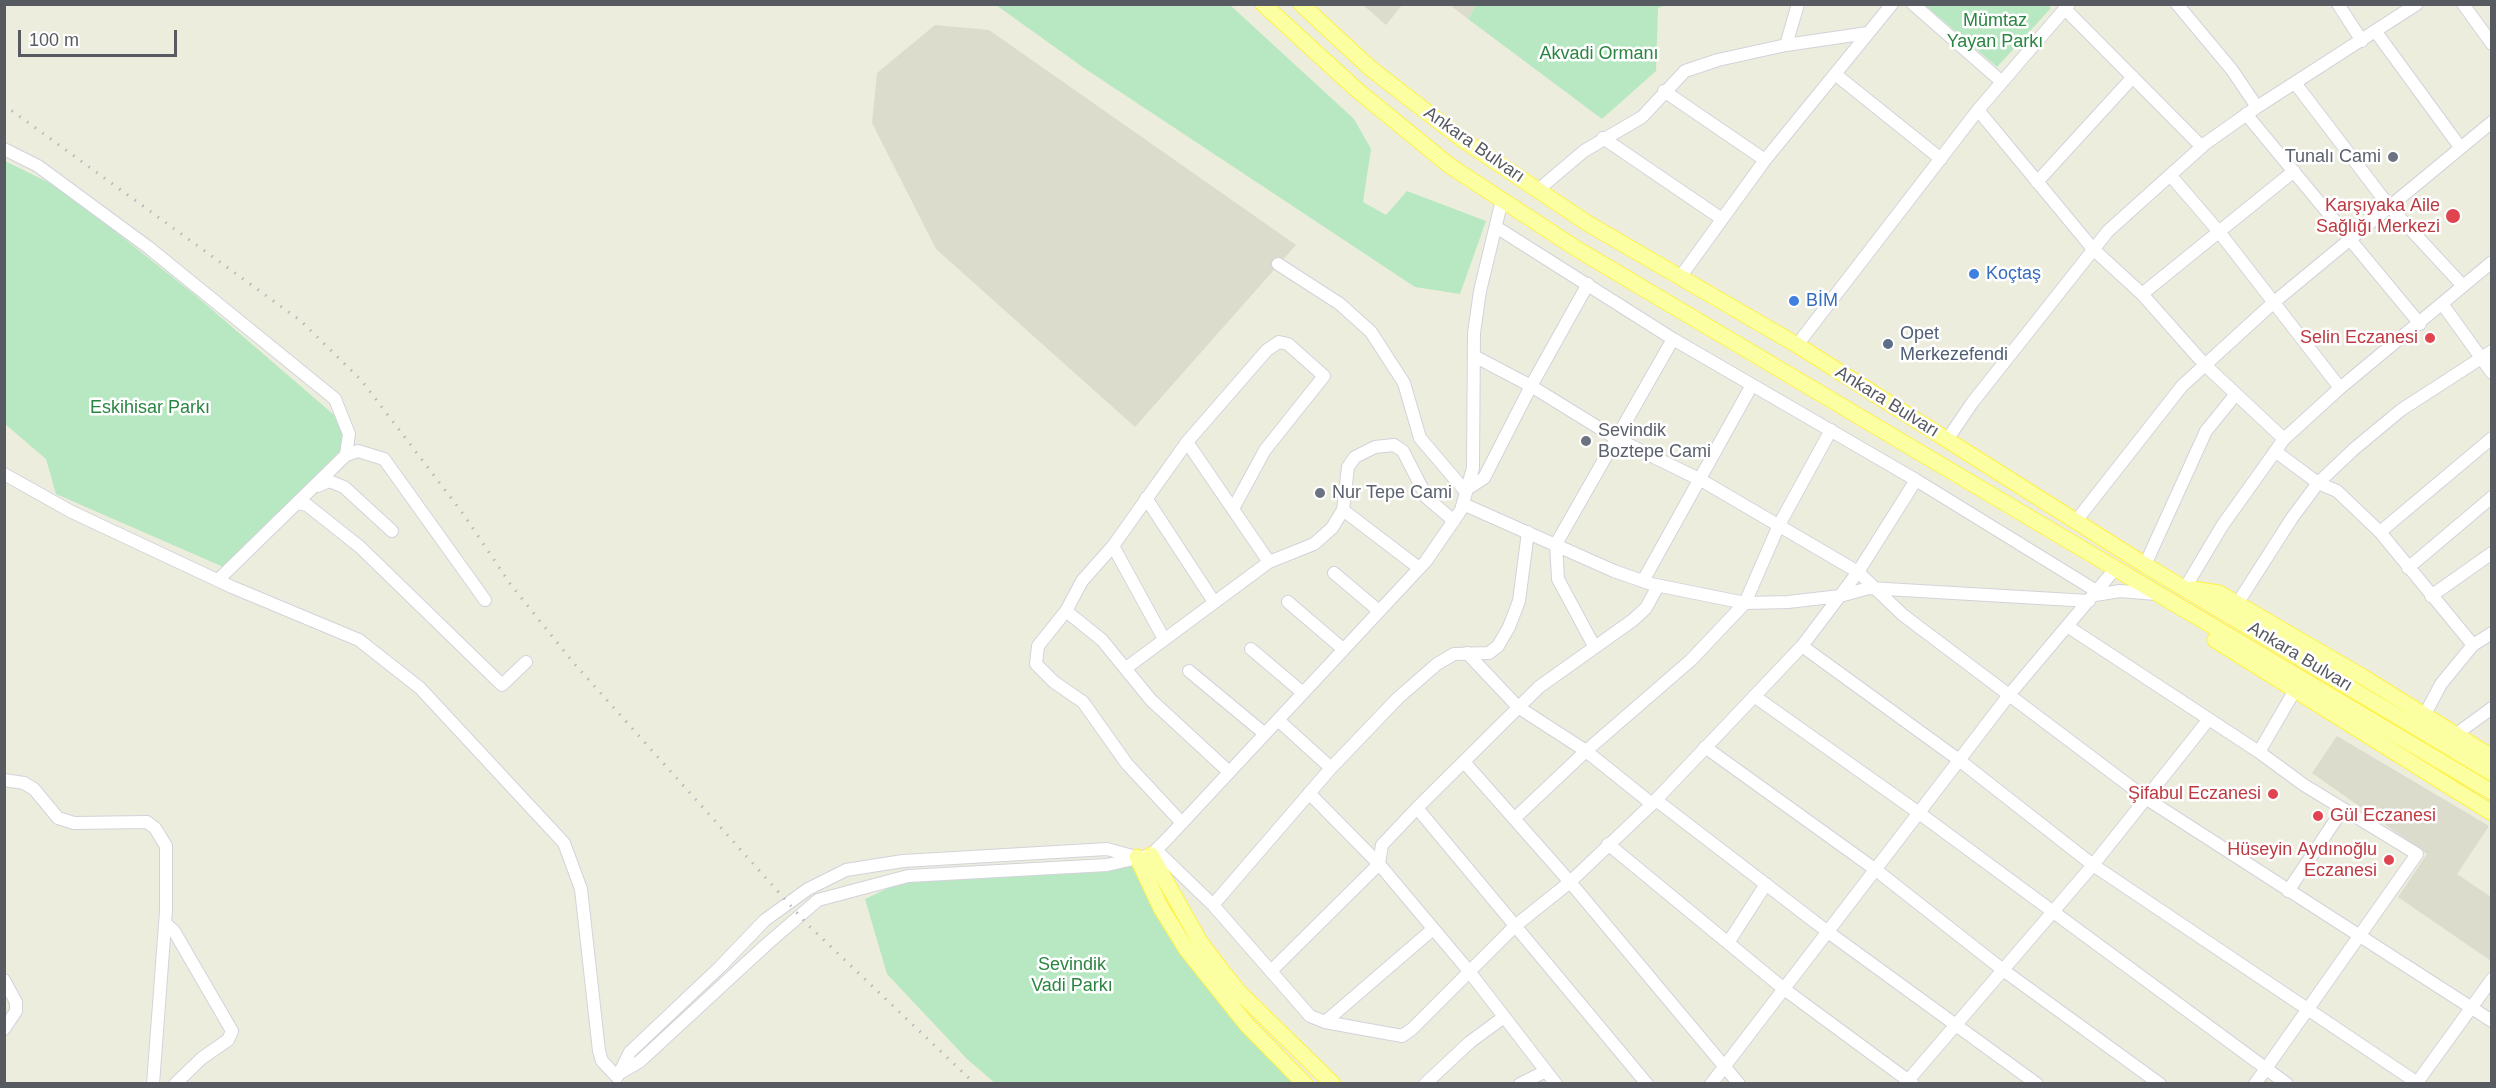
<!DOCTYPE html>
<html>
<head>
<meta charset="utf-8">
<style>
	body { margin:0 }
	#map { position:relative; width:2496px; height:1088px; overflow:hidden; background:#ededde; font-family:Helvetica,sans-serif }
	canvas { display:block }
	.frame { position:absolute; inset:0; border:6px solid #575a61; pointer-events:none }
	.scale { position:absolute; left:18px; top:30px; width:159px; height:27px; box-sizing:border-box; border:3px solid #575a61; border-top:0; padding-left:8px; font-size:18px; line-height:21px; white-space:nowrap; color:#575a61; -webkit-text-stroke:4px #fff; paint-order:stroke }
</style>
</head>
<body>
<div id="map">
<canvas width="2496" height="1088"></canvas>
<div class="frame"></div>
<div class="scale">100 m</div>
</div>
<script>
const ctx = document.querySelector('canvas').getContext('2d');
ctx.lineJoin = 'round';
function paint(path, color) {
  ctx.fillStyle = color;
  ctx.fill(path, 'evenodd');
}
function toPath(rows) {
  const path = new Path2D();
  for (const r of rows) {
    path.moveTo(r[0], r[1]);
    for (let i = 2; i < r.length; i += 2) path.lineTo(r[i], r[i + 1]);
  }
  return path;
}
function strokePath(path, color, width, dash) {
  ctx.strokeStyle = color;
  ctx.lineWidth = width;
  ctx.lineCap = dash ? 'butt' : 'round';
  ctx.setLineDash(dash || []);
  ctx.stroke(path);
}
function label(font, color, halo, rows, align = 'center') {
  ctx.font = font + ' Helvetica,sans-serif';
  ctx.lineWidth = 5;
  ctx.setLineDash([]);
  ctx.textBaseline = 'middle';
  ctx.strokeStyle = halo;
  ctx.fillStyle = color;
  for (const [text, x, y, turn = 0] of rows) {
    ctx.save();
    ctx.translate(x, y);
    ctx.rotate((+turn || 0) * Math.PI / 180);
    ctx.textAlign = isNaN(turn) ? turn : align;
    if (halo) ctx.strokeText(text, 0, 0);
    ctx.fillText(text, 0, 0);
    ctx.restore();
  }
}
const education = toPath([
	[1363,5,1402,5,1386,25],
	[1450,5,1476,5,1468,19],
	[935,25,989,30,1296,245,1135,427,936,249,872,123,877,73],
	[2337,736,2489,826,2457,874,2491,897,2491,961,2398,897,2427,854,2312,773]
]);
const green = toPath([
	[996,5,1230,5,1354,119,1371,149,1363,202,1386,215,1407,191,1486,221,1460,294,1415,287,1084,68],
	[1476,5,1666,5,1658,8,1656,71,1602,119,1468,19],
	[2048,5,2051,8,1997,67,1925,5],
	[5,161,62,189,195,295,356,434,228,569,56,494,46,459,5,424],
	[1137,857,1161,908,1302,1083,995,1083,967,1059,887,974,865,899,914,876]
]);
const minor = toPath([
	[1913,4,2002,82],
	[2177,4,2232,70,2257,107],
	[2338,4,2362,41],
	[2463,4,2492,44],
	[2065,9,2202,147],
	[2376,32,2460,147],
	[1786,45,1798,4],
	[1835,74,1941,159],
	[2295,83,2389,206,2463,286],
	[1664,91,1765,160],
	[1978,110,2093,249,2142,294,2205,365,2284,439],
	[2246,114,2420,324],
	[1603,138,1722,219],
	[4,149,38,166,148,247,335,399,349,434,346,455],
	[2171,176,2220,233,2340,388],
	[2037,182,2133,77],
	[1538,190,1584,151,1642,117,1685,71,1718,60,1786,45,1868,33],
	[1496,227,1673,339,1916,480,2098,592],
	[1278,264,1340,304,1371,332,1404,383,1420,438,1466,492],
	[1681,276,1765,160,1892,4],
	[2142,294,2294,171],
	[2443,305,2492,373],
	[1797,345,1978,110,2069,4],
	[1474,356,1531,386,1617,439,1701,480,1858,572,1903,615,2147,799,2492,1021],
	[1947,440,1972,403,2108,231,2206,143,2257,107,2417,4],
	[2275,451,2318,483,2337,491,2380,532,2473,645],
	[4,474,72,512,232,587,359,640,420,688,564,843,581,889,599,1051,602,1061,617,1077],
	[318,486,329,481,344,487,392,531],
	[1467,489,1484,478,1531,386,1588,284],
	[1146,498,1214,602],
	[297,503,307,505,360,547,502,685,526,662],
	[1463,504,1614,571,1651,584,1745,603,1788,602,1840,596,1869,588,2089,601],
	[1234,507,1265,450,1324,376,1288,344,1279,342,1267,350,1187,442,1269,562],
	[1343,510,1419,568],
	[2076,521,2182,386,2273,303,2492,122],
	[2380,532,2492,438],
	[1113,546,1164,639],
	[2145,565,2206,431,2236,394],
	[2408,568,2492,497],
	[1334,573,1379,611],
	[218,580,346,455,358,451,384,459,485,600],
	[1643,581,1752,385],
	[2185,588,2222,526,2284,439,2340,388,2492,262],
	[2095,595,2120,591,2156,594],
	[2431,596,2492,553],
	[1288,602,1343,649],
	[2237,604,2292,518,2318,483,2354,449,2401,410,2492,351],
	[1066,611,1102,640,1151,700,1229,772],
	[2067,626,2259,752,2304,785,2417,854,2255,1084],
	[1594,646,1558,579,1556,544,1673,339],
	[1802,646,1959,760,2093,865,2419,1084],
	[1251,649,1303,693],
	[1467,653,1518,707,1586,751,1652,804],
	[1126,668,1269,562,1314,544,1332,528,1343,510,1348,467,1355,457,1375,447,1394,445,1403,451,1427,498,1454,521],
	[1189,671,1265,734],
	[1754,696,1919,813,2287,1084],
	[2424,716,2441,684,2473,645,2492,633],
	[1278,720,1331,768],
	[2455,735,2492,708],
	[1705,747,1876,870,2003,970,2160,1084],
	[2259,752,2295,690],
	[1465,763,1570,882,1739,1084],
	[4,780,24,783,34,789,58,818,74,823,147,822,155,828,166,846,166,911,153,1084],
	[1309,793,1379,864,1468,970,1556,1084],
	[1656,800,1828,932,2037,1084],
	[1417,808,1647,1084],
	[1515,818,1586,751,1691,660,1745,603,1779,525,1831,430],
	[1182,823,1127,764,1083,702,1054,682,1036,664,1038,646,1066,611,1082,581,1113,546,1187,442],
	[1608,844,1784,989,1913,1084],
	[1156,850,1213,905,1310,1016,1325,1022,1402,1036,1412,1029,1515,926,1570,882,1652,804,1802,646,1858,572,1916,480],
	[2288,891,2343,809],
	[1213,905,1331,768,1398,698,1437,664,1454,654,1489,653,1498,646,1509,627,1519,601,1528,532],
	[165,923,174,931,232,1031,228,1040,202,1058,175,1084],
	[1728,943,1766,884],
	[1271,971,1379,864,1382,845,1417,808,1539,687,1633,620,1646,608,1658,586],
	[4,980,16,1002,16,1011,4,1029],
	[1325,1022,1433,929],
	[618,1074,639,1062,767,944,818,900,908,876,1107,865,1151,855,1167,839,1426,561,1461,510,1473,468,1474,333,1480,291,1502,200],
	[619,1074,630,1052,720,967,765,920,808,889,846,870,903,861,1107,849,1136,857],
	[1425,1084,1470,1042,1504,1017],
	[1520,1084,1546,1071],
	[1711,1084,2009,695,2115,569],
	[1905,1084,2093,865,2209,719],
	[2416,1084,2492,979]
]);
const major = toPath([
	[1263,4,1357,90,1450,166,1577,249,2492,792],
	[1301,4,1370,68,1463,140,1587,223,1797,345,2145,565,2492,773],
	[2192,589,2219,593,2363,677,2492,757],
	[2215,640,2492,813],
	[1151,855,1200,942,1219,967,1238,991,1333,1084],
	[1137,857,1161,908,1187,950,1247,1025,1305,1084]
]);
const rail = toPath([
	[4,105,301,321,362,381,464,515,511,585,572,661,807,924,975,1084]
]);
const markers = [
	[2393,157,6,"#6b7280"],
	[2453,216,8,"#e0444e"],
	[1974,274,6,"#3f7fe0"],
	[1794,301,6,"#3f7fe0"],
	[2430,338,6,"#e0444e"],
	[1888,344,6,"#5c6f8a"],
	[1586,441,6,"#6b7280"],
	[1320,493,6,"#6b7280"],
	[2273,794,6,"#e0444e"],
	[2318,816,6,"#e0444e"],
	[2389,860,6,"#e0444e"]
];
const parkNames = [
	["Mümtaz",1995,21],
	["Yayan Parkı",1995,42],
	["Akvadi Ormanı",1599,54],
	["Eskihisar Parkı",150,408],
	["Sevindik",1072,965],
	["Vadi Parkı",1072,986]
];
const streetNames = [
	["Ankara Bulvarı",1474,145,35],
	["Ankara Bulvarı",1887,402,32],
	["Ankara Bulvarı",2300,657,31]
];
const worshipNames = [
	["Tunalı Cami",2381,157,"right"],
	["Sevindik",1598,431],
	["Boztepe Cami",1598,452],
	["Nur Tepe Cami",1332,493]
];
const healthNames = [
	["Karşıyaka Aile",2440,206],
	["Sağlığı Merkezi",2440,227],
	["Selin Eczanesi",2418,338],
	["Şifabul Eczanesi",2261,794],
	["Gül Eczanesi",2330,816,"left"],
	["Hüseyin Aydınoğlu",2377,850],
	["Eczanesi",2377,871]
];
const shopNames = [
	["Koçtaş",1986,274],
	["BİM",1806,301]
];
const serviceNames = [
	["Opet",1900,334],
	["Merkezefendi",1900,355]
];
paint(education, '#dcdccd');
paint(green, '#b7e8c1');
strokePath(minor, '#d2d3da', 14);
strokePath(major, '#fff245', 17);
strokePath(minor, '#fff', 12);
strokePath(major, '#fbffa1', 15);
strokePath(rail, '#b7b8b8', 3, [1.5, 8]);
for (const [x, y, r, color] of markers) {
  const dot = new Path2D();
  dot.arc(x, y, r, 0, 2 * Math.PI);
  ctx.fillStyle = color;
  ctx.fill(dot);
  strokePath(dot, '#fff', 2);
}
label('18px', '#2b8542', '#fff', parkNames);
label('18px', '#575a61', '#fff', streetNames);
label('18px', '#5b616d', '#fff', worshipNames, 'left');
label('18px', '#be3a42', '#fff', healthNames, 'right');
label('18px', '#366cbe', '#fff', shopNames, 'left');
label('18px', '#4e5e75', '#fff', serviceNames, 'left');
</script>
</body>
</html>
